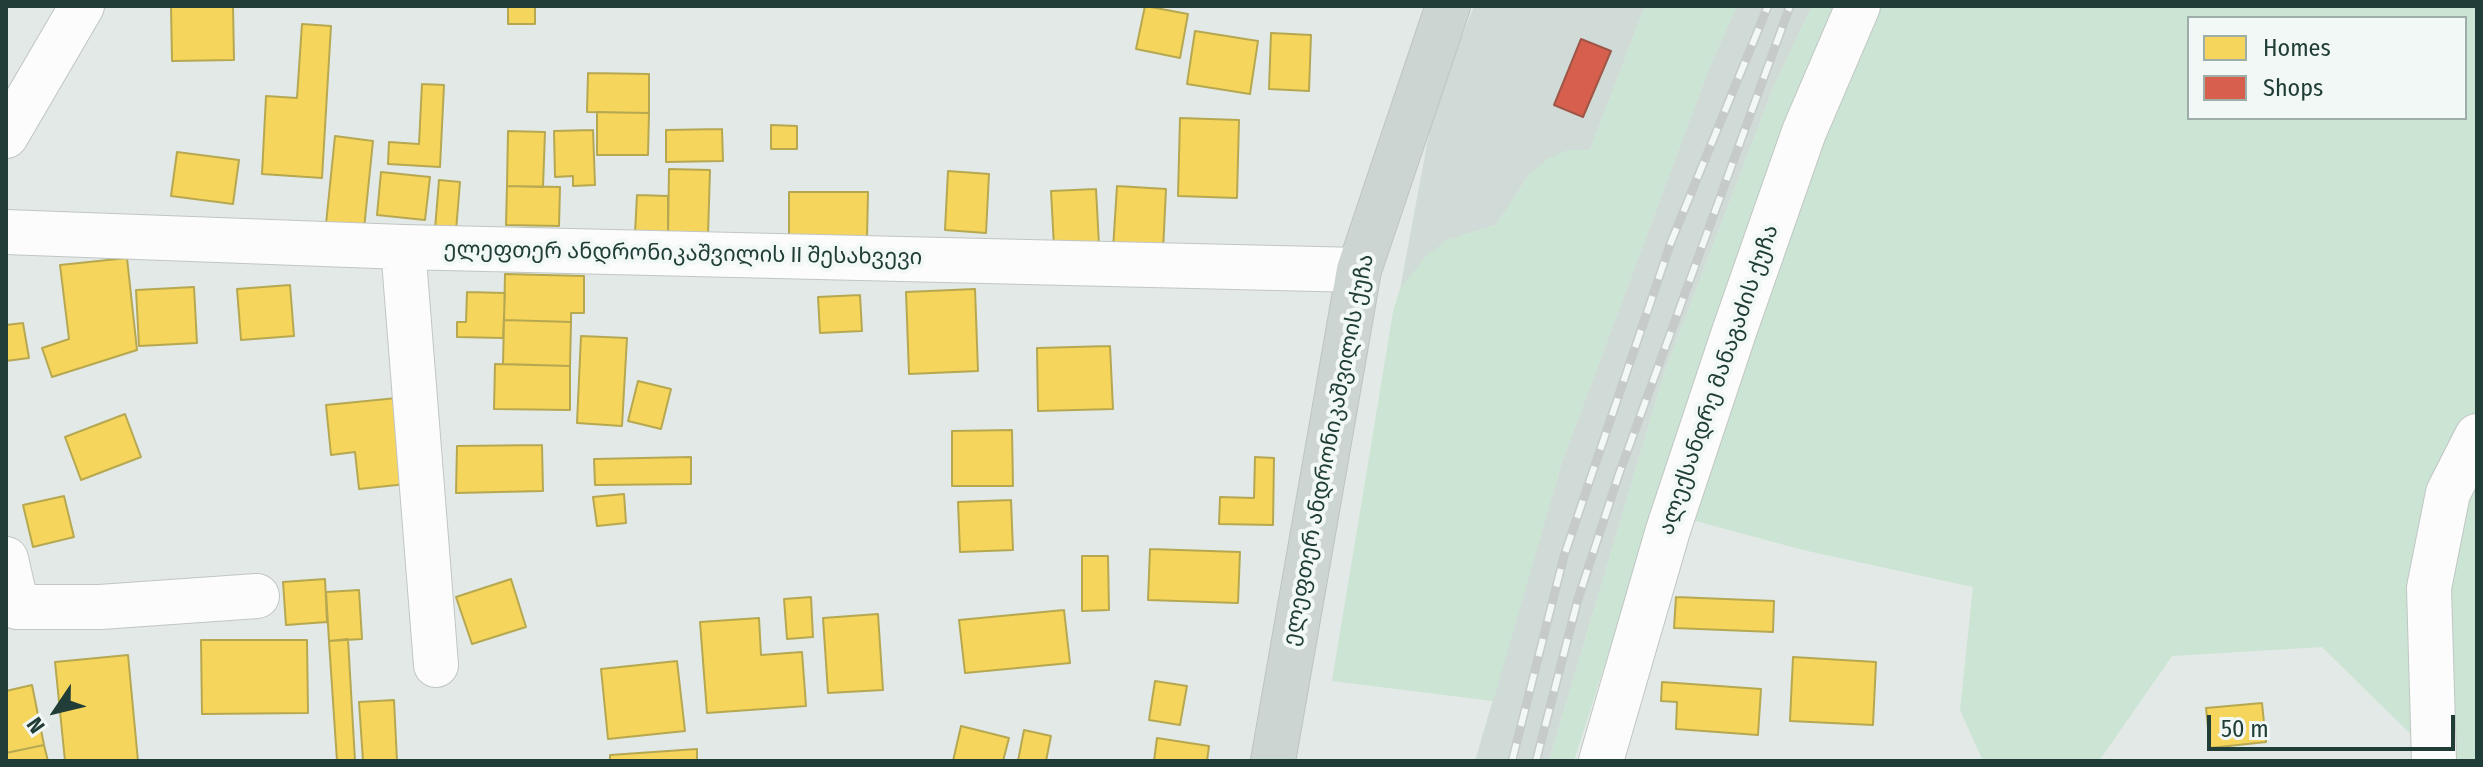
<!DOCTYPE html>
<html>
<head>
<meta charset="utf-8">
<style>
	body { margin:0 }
	#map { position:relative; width:2483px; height:767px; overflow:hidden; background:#e3e9e6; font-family:"Fira Sans Condensed",sans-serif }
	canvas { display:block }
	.frame { position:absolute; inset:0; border:8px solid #203e37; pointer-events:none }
	.legend { position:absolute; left:2187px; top:16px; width:280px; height:104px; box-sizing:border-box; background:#f1f8f5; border:2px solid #9daea9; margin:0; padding:10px 14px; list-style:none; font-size:24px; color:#203e37 }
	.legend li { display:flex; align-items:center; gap:16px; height:40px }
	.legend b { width:40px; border:2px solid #9daea9 }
	.north { position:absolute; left:16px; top:671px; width:80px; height:80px; -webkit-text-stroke:6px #f1f8f5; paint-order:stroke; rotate:235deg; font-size:22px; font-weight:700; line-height:32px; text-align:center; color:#203e37 }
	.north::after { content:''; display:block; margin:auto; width:28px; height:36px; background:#203e37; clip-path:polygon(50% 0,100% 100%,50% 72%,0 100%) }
	.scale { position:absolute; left:2207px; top:715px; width:248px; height:36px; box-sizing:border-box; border:4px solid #203e37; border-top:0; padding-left:10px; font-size:24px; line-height:28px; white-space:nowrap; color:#203e37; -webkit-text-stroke:6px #f1f8f5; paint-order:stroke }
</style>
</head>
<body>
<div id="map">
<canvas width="2483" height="767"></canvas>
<div class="frame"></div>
<ul class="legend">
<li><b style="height:22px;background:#f6d55c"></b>Homes</li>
<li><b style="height:22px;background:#d6604d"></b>Shops</li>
</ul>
<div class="north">N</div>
<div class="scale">50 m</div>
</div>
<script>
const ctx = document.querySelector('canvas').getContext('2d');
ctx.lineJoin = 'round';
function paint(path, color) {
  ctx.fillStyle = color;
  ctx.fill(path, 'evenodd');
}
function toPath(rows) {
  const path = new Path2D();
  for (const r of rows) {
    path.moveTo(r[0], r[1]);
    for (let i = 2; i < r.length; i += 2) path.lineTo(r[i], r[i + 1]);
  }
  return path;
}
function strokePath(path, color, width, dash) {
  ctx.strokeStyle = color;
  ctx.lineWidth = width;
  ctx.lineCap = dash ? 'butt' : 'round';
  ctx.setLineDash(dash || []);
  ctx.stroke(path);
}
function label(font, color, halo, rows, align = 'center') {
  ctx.font = font + ' "Fira Sans Condensed","Noto Sans Georgian",sans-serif';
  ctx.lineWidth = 8;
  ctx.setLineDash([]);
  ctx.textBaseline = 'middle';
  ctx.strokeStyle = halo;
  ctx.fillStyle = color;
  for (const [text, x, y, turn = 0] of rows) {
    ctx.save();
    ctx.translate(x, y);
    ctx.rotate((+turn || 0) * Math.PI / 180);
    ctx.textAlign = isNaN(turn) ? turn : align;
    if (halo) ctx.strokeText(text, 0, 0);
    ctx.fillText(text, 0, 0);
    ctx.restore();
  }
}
const built = toPath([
	[1474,6,1645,6,1590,150,1568,150,1529,175,1496,225,1447,240,1400,289,1434,107],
	[1737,6,1812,6,1773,88,1664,374,1549,761,1475,761,1562,462,1711,63]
]);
const green = toPath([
	[1645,6,1737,6,1711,63,1562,462,1493,701,1332,681,1393,312,1400,289,1426,256,1447,240,1496,225,1529,175,1547,159,1568,150,1590,150],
	[1812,6,1842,6,1695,382,1574,761,1549,761,1664,374,1773,88],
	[1878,6,2477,6,2477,761,2438,761,2322,647,2172,656,2099,761,1983,761,1960,710,1973,587,1803,550,1681,517,1767,279],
	[2189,18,2465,18,2465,118,2189,118]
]);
const homes = toPath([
	[171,6,233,6,234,60,172,61,171,6],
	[508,6,535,6,535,24,508,24,508,6],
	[1145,6,1188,14,1180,58,1136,49,1145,6],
	[302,24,331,26,322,178,262,174,266,96,297,98,302,24],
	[1195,31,1258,41,1250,94,1187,84,1195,31],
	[1271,33,1311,35,1309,91,1269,89,1271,33],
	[588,73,649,74,649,113,587,112,588,73],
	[422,84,444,85,440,167,388,164,389,142,419,144,422,84],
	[597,112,649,113,648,155,597,155,597,112],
	[1180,118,1239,120,1237,198,1178,196,1180,118],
	[771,125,797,126,797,149,771,149,771,125],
	[722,129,723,161,666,162,666,130,722,129],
	[593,130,595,185,573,186,573,176,555,177,554,131,593,130],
	[508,131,545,132,543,187,507,186,508,131],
	[335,136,373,141,364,229,326,224,335,136],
	[177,152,239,160,233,204,171,196,177,152],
	[669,169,710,170,708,235,668,234,669,169],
	[948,171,989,174,986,233,945,230,948,171],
	[381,172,430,177,425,220,377,215,381,172],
	[439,180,460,182,456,231,435,229,439,180],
	[507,186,560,187,559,226,506,225,507,186],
	[1117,186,1166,189,1163,251,1113,249,1117,186],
	[1096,189,1099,245,1054,247,1051,191,1096,189],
	[789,192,868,192,867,238,789,238,789,192],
	[637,195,668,196,668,234,635,233,637,195],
	[127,258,137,350,52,377,42,348,69,339,60,265,127,258],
	[505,274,584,276,584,313,571,313,571,322,504,320,505,274],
	[290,285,294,336,241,340,237,289,290,285],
	[194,287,197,343,139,346,136,290,194,287],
	[975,289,978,371,909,374,906,292,975,289],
	[467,292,505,293,503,338,457,337,457,322,466,322,467,292],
	[860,295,862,331,820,333,818,297,860,295],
	[504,320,571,322,570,366,503,364,504,320],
	[23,323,29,358,6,361,6,325,23,323],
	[581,336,627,338,622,426,577,423,581,336],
	[1110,346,1113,409,1038,411,1037,348,1110,346],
	[495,364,570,366,570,410,494,409,495,364],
	[638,381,671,389,661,429,628,421,638,381],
	[407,397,416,483,359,489,355,452,331,455,326,405,407,397],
	[125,414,141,457,81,480,65,437,125,414],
	[1012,430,1013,486,952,486,952,431,1012,430],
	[542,445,543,491,456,493,457,446,542,445],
	[691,457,691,484,595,485,594,459,691,457],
	[1255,457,1274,458,1273,525,1219,524,1220,497,1254,498,1255,457],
	[624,494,626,523,597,526,593,497,624,494],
	[64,496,74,537,33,547,23,505,64,496],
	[1011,500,1013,550,960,552,958,502,1011,500],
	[1150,549,1240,552,1238,603,1148,600,1150,549],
	[1082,556,1108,556,1109,610,1082,611,1082,556],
	[325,579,327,622,286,625,283,582,325,579],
	[511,579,526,627,472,644,456,597,511,579],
	[359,590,362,639,329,641,326,592,359,590],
	[811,597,813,637,787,639,784,599,811,597],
	[1676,597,1774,601,1773,632,1674,628,1676,597],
	[1064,610,1070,663,965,673,959,620,1064,610],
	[878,614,883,690,828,693,823,618,878,614],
	[759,618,761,655,802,652,806,706,707,713,700,622,759,618],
	[348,639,355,761,337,761,329,641,348,639],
	[201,640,307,640,308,713,202,714,201,640],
	[128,655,138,761,65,761,55,662,128,655],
	[1793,657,1876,662,1873,725,1790,721,1793,657],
	[677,661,685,731,608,739,601,669,677,661],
	[1155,681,1187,686,1180,725,1149,720,1155,681],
	[1662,682,1761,689,1758,735,1676,729,1677,702,1661,701,1662,682],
	[32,685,44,745,6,753,6,691,32,685],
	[394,700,397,761,363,761,359,702,394,700],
	[2262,703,2266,742,2210,748,2206,708,2262,703],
	[961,726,1009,738,1003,761,953,761,961,726],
	[1024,730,1051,736,1046,761,1018,761,1024,730],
	[1157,738,1209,746,1207,761,1154,761,1157,738],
	[44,745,48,761,6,761,6,753,44,745],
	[697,749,697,761,610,761,610,755,697,749]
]);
const shops = toPath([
	[1581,39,1611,51,1583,117,1554,105,1581,39]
]);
const minor = toPath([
	[6,136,82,6],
	[6,232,403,247,1359,270],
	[403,247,436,665],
	[6,559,17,607,100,607,257,596],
	[1601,761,1668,530,1734,332,1804,132,1858,6],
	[2434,761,2429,588,2448,493,2477,436]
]);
const major = toPath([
	[1273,761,1359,270,1448,6]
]);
const rail = toPath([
	[1512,761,1564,556,1671,242,1768,6],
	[1536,761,1578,599,1619,474,1790,6]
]);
const streetNames = [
	["ელეფთერ ანდრონიკაშვილის II შესახვევი",683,254,1],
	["ალექსანდრე მანაგაძის ქუჩა",1719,380,-71],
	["ელეფთერ ანდრონიკაშვილის ქუჩა",1329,450,-79]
];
paint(built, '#d0dbd7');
paint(green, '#cbe4d3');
paint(homes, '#f6d55c');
strokePath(homes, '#b6a851', 2);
paint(shops, '#d6604d');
strokePath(shops, '#9f5646', 2);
strokePath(minor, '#c0c6c4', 46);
strokePath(major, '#bbc5c3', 46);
strokePath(minor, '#fbfcfb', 44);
strokePath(major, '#cdd5d3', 44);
strokePath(rail, '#c6cac9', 9);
strokePath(rail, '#f1f8f5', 6, [18]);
label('22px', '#203e37', '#f1f8f5', streetNames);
</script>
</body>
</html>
